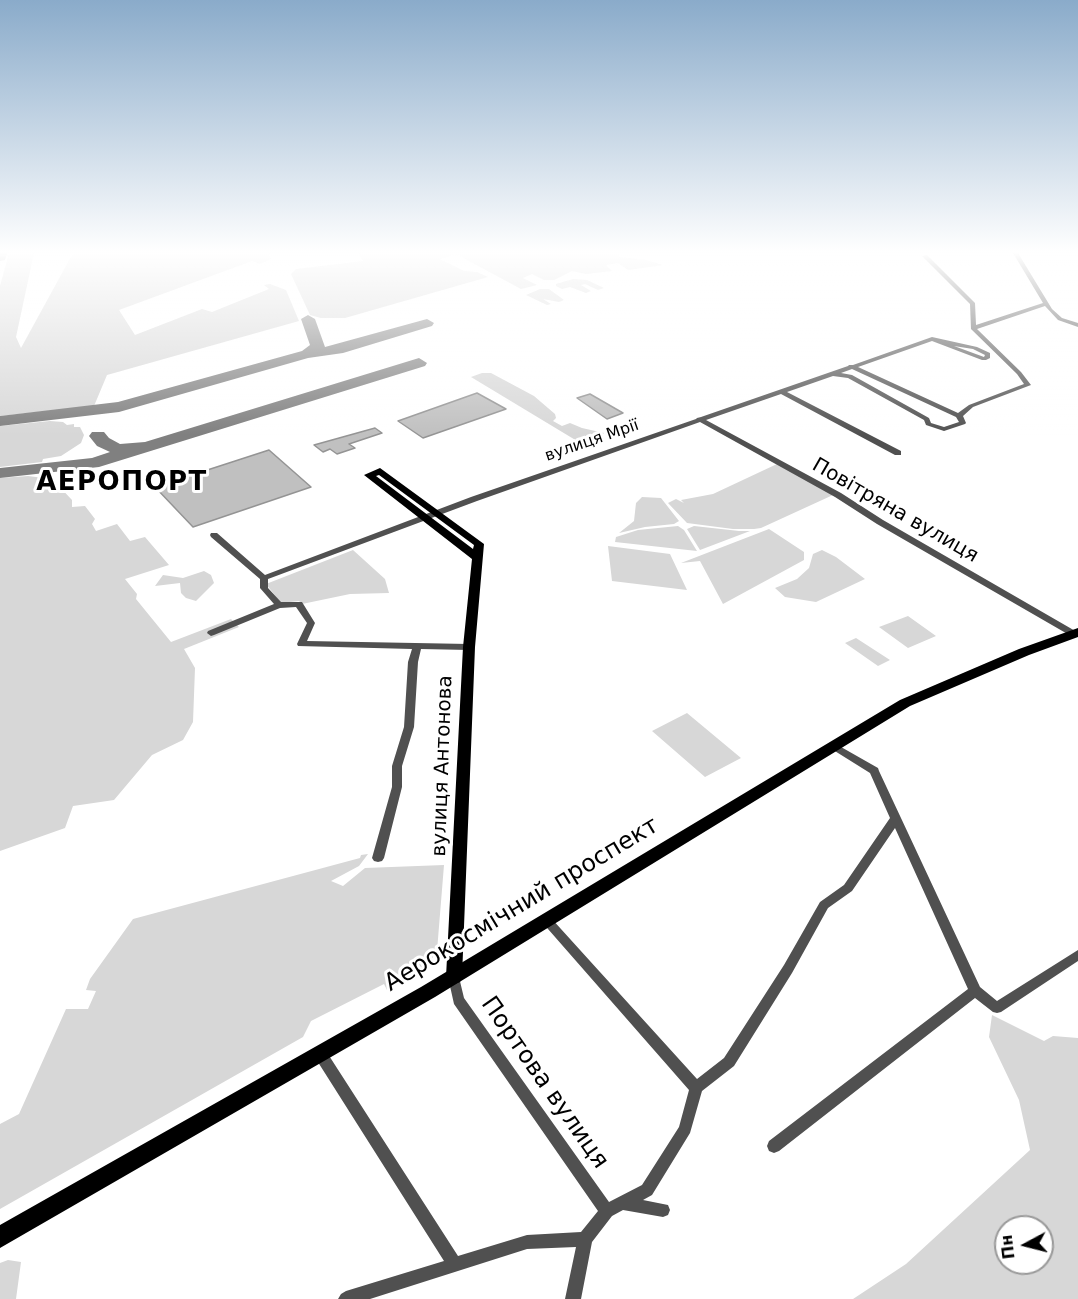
<!DOCTYPE html>
<html>
<head>
<meta charset="utf-8">
<style>
	body { margin:0 }
	#map { position:relative; width:1078px; height:1299px; overflow:hidden; background:#fff; font-family:"DejaVu Sans",sans-serif }
	canvas { display:block }
	.north { position:absolute; left:994px; top:1215px; width:60px; height:60px; box-sizing:border-box; background:#fff; border:2px solid #999; border-radius:50%; rotate:263deg; font-size:16px; font-weight:700; line-height:24px; text-align:center; color:#000 }
	.north::after { content:''; display:block; margin:auto; width:21px; height:27px; background:#000; clip-path:polygon(50% 0,100% 100%,50% 72%,0 100%) }
</style>
</head>
<body>
<div id="map">
<canvas width="1078" height="1299"></canvas>
<div class="north">Пн</div>
</div>
<script>
const ctx = document.querySelector('canvas').getContext('2d');
ctx.lineJoin = 'round';
function paint(path, color) {
  ctx.fillStyle = color;
  ctx.fill(path, 'evenodd');
}
function toPath(rows) {
  const path = new Path2D();
  for (const r of rows) {
    path.moveTo(r[0], r[1]);
    for (let i = 2; i < r.length; i += 2) path.lineTo(r[i], r[i + 1]);
  }
  return path;
}
function strokePath(path, color, width, dash) {
  ctx.strokeStyle = color;
  ctx.lineWidth = width;
  ctx.lineCap = dash ? 'butt' : 'round';
  ctx.setLineDash(dash || []);
  ctx.stroke(path);
}
function label(font, color, halo, rows, align = 'center') {
  ctx.font = font + ' "DejaVu Sans",sans-serif';
  ctx.lineWidth = 6;
  ctx.setLineDash([]);
  ctx.textBaseline = 'middle';
  ctx.strokeStyle = halo;
  ctx.fillStyle = color;
  for (const [text, x, y, turn = 0] of rows) {
    ctx.save();
    ctx.translate(x, y);
    ctx.rotate((+turn || 0) * Math.PI / 180);
    ctx.textAlign = isNaN(turn) ? turn : align;
    if (halo) ctx.strokeText(text, 0, 0);
    ctx.fillText(text, 0, 0);
    ctx.restore();
  }
}
const green = toPath([
	[9,253,34,253,16,337,21,348,73,253,269,253,271,259,260,264,252,261,119,310,135,335,202,309,212,312,269,289,264,285,270,284,286,290,299,321,107,375,94,406,0,416,0,286],
	[359,253,620,253,619,257,646,260,663,265,692,261,628,270,618,263,606,265,612,271,586,274,572,271,554,280,544,280,532,274,523,278,537,285,521,289,456,254,440,259,464,271,477,272,488,277,345,318,321,318,310,315,291,274,296,269,363,261],
	[573,279,587,280,604,288,598,290,585,284,581,285,591,291,586,293,570,287,562,289,556,286,556,284],
	[540,289,549,289,564,300,559,302,543,299,551,304,547,305,526,295],
	[482,373,491,373,534,396,555,414,556,418,553,421,562,426,570,423,582,428,604,433,587,447,471,377],
	[50,421,63,422,67,425,74,424,74,427,80,427,84,435,81,443,61,456,43,459,42,462,0,467,0,426],
	[777,464,833,495,761,528,754,529,733,529,687,523,668,503,676,499,684,503,681,500,713,494],
	[28,476,52,479,52,483,56,483,72,500,72,507,85,506,95,519,92,524,96,531,117,524,130,541,145,537,169,565,125,579,137,594,136,599,171,642,231,619,239,627,184,649,195,668,193,722,183,740,152,755,114,800,73,806,65,828,0,851,0,478],
	[642,497,661,498,679,521,674,524,645,527,619,533,634,521,636,503],
	[678,526,684,530,697,551,615,542,616,537,638,530],
	[694,526,739,531,750,531,700,550,687,529],
	[769,529,804,552,804,560,723,604,700,561,681,563],
	[608,546,670,554,687,590,612,581],
	[353,550,385,579,389,593,350,594,302,604,299,601,281,603,266,584],
	[822,550,836,557,865,579,816,602,785,597,775,588,797,579,809,568,813,554],
	[204,571,211,575,214,583,196,601,186,598,181,593,180,583,155,586,163,575,183,578],
	[908,616,936,636,908,648,879,627],
	[856,638,890,660,878,666,845,643],
	[687,713,741,758,705,777,652,731],
	[368,854,359,866,331,881,343,886,365,868,444,865,437,951,427,966,416,975,387,990,384,984,311,1021,303,1037,0,1209,0,1124,19,1114,66,1009,88,1009,96,991,86,990,90,979,133,919,360,858,361,855],
	[992,1015,1044,1041,1053,1036,1078,1038,1078,1299,853,1299,906,1264,1030,1150,1019,1100,989,1037],
	[1006,1227,1042,1227,1042,1263,1006,1263],
	[8,1260,21,1262,16,1299,0,1299,0,1263]
]);
const taxiway = toPath([
	[0,253,7,253,5,260,0,261,0,253],
	[308,315,315,319,325,347,427,319,434,323,432,326,343,353,308,358,119,412,0,426,0,416,118,402,302,351,310,345,301,319,308,315],
	[419,358,427,363,425,366,99,467,0,478,0,468,92,458,110,452,97,446,89,436,92,432,104,432,109,438,120,444,145,442,419,358]
]);
const building = toPath([
	[477,393,506,409,423,438,398,421,477,393],
	[590,394,623,413,607,419,577,398,590,394],
	[375,428,382,433,349,444,355,448,337,454,330,449,323,452,314,445,375,428],
	[269,450,311,487,193,527,155,487,269,450]
]);
const minor = toPath([
	[1013,253,1018,253,1052,309,1062,318,1078,323,1078,327,1058,320,1045,306,977,329,1021,372,1031,385,973,407,963,416,966,423,965,424,944,431,926,425,924,420,848,378,833,376,787,392,901,451,901,455,895,455,781,394,706,420,841,493,883,520,1077,632,1077,636,1071,636,877,524,835,497,700,422,477,501,268,579,268,588,281,602,302,602,315,623,307,641,469,644,473,647,469,650,421,649,418,662,414,727,402,766,402,787,384,858,382,861,378,862,374,861,372,858,392,787,392,766,404,727,408,662,412,649,298,646,297,644,307,623,296,607,280,608,214,635,211,636,207,633,208,631,274,604,260,588,260,579,211,537,210,535,211,533,217,533,265,575,471,497,696,419,697,418,701,417,848,366,849,365,853,365,932,337,977,347,990,353,990,358,986,360,982,360,932,341,858,367,958,413,969,405,1024,384,1017,374,971,329,970,304,922,256,927,255,975,303,976,325,1043,303,1013,253],
	[954,346,973,349,985,355,984,357,954,346],
	[852,369,956,417,959,422,944,427,931,423,929,418,852,375,841,373,852,369],
	[834,743,878,768,879,771,980,987,997,1001,1078,950,1078,961,1001,1012,997,1013,993,1012,975,998,779,1151,774,1153,769,1151,767,1146,769,1141,968,989,895,828,852,891,828,908,792,973,734,1066,702,1091,690,1133,652,1195,643,1200,668,1205,670,1210,668,1215,663,1217,623,1210,612,1216,592,1242,581,1299,565,1299,576,1247,527,1249,370,1299,338,1299,341,1294,346,1291,444,1261,316,1059,315,1055,316,1051,321,1049,326,1051,458,1256,527,1235,581,1232,598,1211,454,1004,448,977,450,973,454,972,458,973,464,998,609,1202,642,1185,679,1127,689,1090,541,921,543,918,547,916,551,918,697,1079,724,1058,784,965,820,902,844,885,890,818,870,773,830,748,829,746,830,744,834,743]
]);
const major = toPath([
	[380,468,484,544,475,647,462,977,460,982,454,984,448,982,446,977,463,647,472,559,364,475,380,468],
	[379,475,474,545,473,549,376,476,379,475]
]);
const highway = toPath([
	[1078,628,1078,637,1029,655,910,706,435,997,0,1248,0,1225,421,987,900,700,1019,649,1078,628]
]);
const farStreetnames = [
	["вулиця Мрії",592,441,-19]
];
const streetNames = [
	["Повітряна вулиця",895,511,30],
	["вулиця Антонова",443,766,-88]
];
const nearStreetnames = [
	["Аерокосмічний проспект",522,905,-31],
	["Портова вулиця",544,1083,55]
];
const districtNames = [
	["АЕРОПОРТ",122,483]
];
paint(green, '#d7d7d7');
paint(taxiway, '#808080');
paint(building, '#c0c0c0');
strokePath(building, '#949494', 1.5);
paint(minor, '#505050');
paint(major, '#000');
paint(highway, '#000');
const sky = ctx.createLinearGradient(0, 0, 0, 435);
sky.addColorStop(0, '#8aabca');
sky.addColorStop(0.58, '#fff');
sky.addColorStop(1, '#ffffff00');
ctx.fillStyle = sky;
ctx.fillRect(0, 0, 1078, 435);
label('16px', '#000', '#fff', farStreetnames);
label('20px', '#000', '#fff', streetNames);
label('24px', '#000', '#fff', nearStreetnames);
ctx.letterSpacing = '1.5px';
label('bold 26px', '#000', '#fff', districtNames);
ctx.letterSpacing = '0px';
</script>
</body>
</html>
